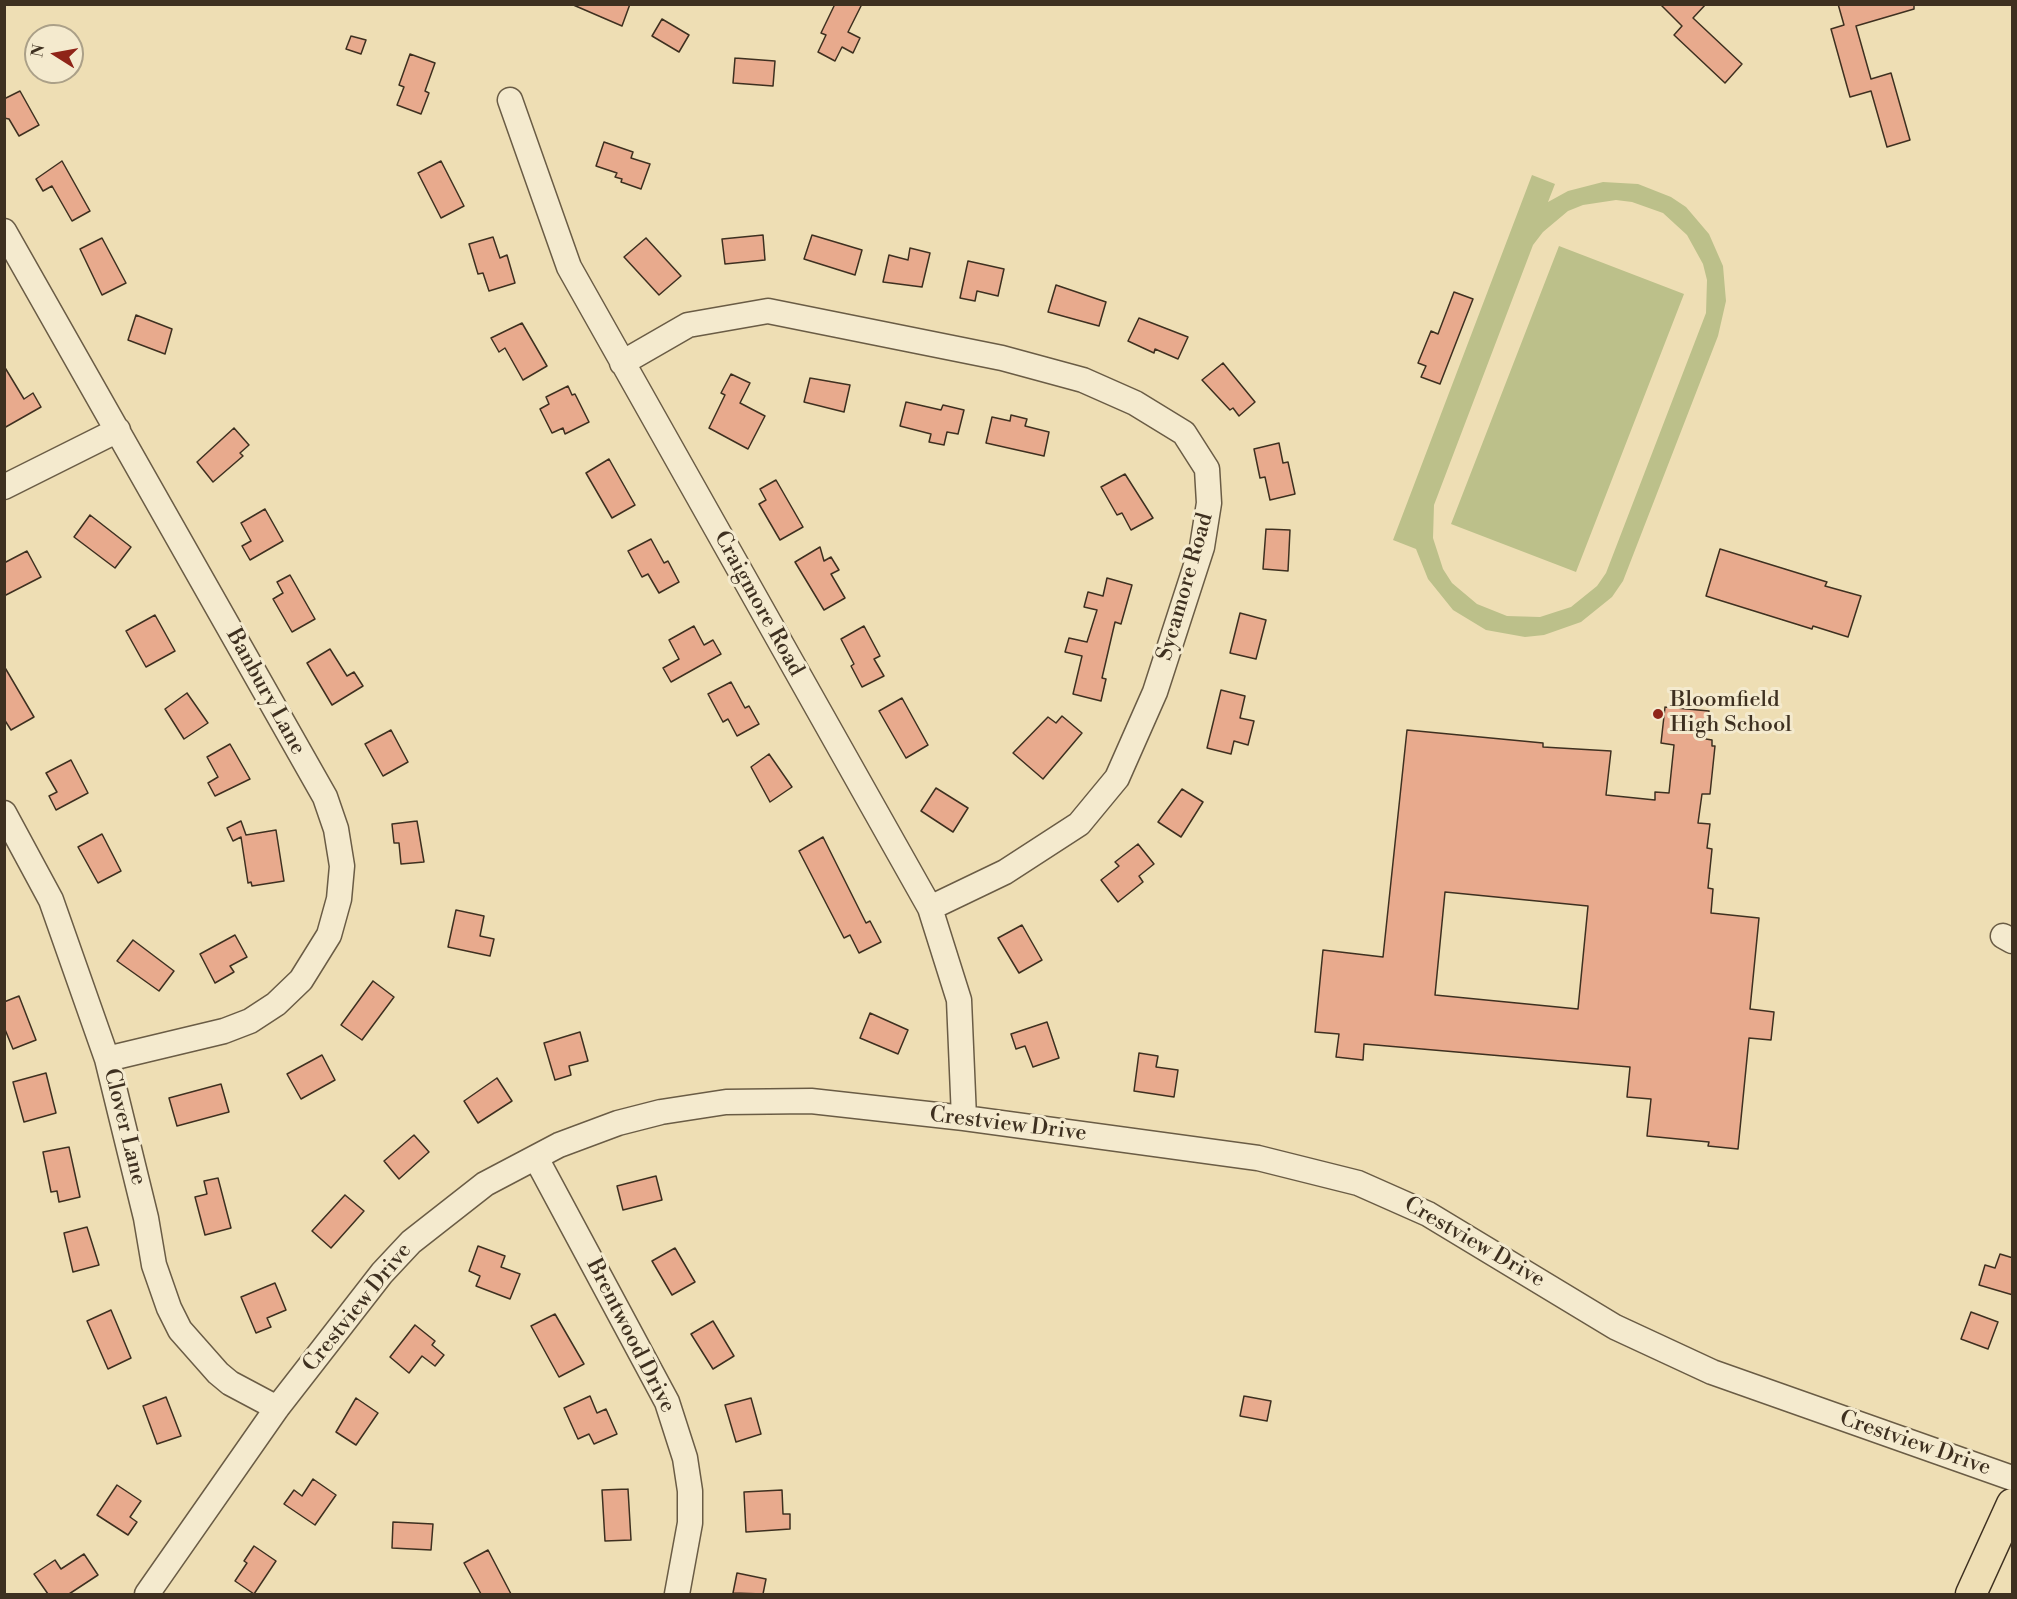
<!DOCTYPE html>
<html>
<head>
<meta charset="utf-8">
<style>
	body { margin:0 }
	#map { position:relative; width:2017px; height:1599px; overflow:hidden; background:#eedeb4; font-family:"Libre Bodoni",serif }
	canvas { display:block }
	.frame { position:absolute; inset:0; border:6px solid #3e3020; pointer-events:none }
	.north { position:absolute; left:24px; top:24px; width:60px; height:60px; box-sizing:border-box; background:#f4eace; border:2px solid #aba088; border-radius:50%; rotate:281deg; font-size:16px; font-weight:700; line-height:24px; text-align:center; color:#3e3020 }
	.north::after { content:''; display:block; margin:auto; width:21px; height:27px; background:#8f2418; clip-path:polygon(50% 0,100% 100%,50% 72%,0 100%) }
</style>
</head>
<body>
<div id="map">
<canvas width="2017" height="1599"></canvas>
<div class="frame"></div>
<div class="north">N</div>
</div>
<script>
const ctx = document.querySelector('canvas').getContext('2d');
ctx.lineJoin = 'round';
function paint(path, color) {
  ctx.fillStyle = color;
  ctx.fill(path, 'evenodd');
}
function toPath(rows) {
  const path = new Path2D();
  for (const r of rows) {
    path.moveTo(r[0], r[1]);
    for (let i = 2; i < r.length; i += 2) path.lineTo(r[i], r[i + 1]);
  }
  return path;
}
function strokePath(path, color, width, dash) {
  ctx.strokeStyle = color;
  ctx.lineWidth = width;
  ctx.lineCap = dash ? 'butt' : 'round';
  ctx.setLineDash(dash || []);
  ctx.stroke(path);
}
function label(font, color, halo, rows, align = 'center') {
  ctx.font = font + ' "Libre Bodoni",serif';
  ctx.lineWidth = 6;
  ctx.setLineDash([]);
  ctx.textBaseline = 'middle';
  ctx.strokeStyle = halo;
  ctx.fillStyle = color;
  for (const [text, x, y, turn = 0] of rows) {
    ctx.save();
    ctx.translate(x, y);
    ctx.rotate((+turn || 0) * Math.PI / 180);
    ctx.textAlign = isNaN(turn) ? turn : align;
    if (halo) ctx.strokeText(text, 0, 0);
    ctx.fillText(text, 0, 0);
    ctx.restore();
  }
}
const green = toPath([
	[1532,175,1555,184,1548,202,1568,191,1603,182,1638,184,1671,197,1686,207,1709,234,1723,266,1726,301,1718,336,1623,581,1612,597,1581,622,1544,635,1525,637,1486,630,1453,610,1428,579,1416,549,1393,540],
	[1616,200,1632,202,1663,213,1687,235,1703,264,1707,280,1706,313,1606,573,1597,586,1571,607,1540,617,1507,616,1477,604,1452,583,1443,569,1433,538,1434,505,1533,245,1543,232,1568,211,1583,205],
	[1559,246,1684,294,1576,572,1451,524]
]);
const building = toPath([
	[571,4,630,4,622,26,571,4],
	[835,4,862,4,848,32,860,38,853,53,842,47,835,61,818,52,826,35,821,33,835,4],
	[1660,4,1706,4,1693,18,1742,64,1725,83,1674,35,1682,26,1660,4],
	[1838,4,1914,4,1914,9,1856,26,1871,79,1891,73,1910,140,1887,147,1871,91,1850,97,1831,29,1844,25,1838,4],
	[662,19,689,35,679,52,652,36,662,19],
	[351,36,366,40,361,54,346,49,351,36],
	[410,54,435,63,425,91,429,93,421,114,397,105,404,87,399,85,410,54],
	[735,58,775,61,773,86,733,83,735,58],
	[20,91,39,125,19,136,9,119,4,118,4,99,20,91],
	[604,142,633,152,631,158,650,164,641,189,621,182,622,179,615,177,617,173,596,166,604,142],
	[62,161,90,211,72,221,52,186,43,191,36,179,62,161],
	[441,161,464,206,441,218,418,173,441,161],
	[763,235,765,260,725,264,722,239,763,235],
	[812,235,862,250,855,275,804,259,812,235],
	[493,237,500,258,507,255,515,283,489,291,483,273,478,274,469,244,493,237],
	[102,238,126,283,102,295,80,249,102,238],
	[646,238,681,276,659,295,624,257,646,238],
	[910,248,930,253,922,287,883,282,889,255,908,260,910,248],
	[968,261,1004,269,998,296,977,291,975,301,960,298,968,261],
	[1056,285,1106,302,1099,326,1048,312,1056,285],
	[1454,292,1473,299,1440,384,1421,377,1426,366,1418,363,1431,331,1438,334,1454,292],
	[136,315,172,329,165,354,128,340,136,315],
	[1139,318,1188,337,1178,359,1155,349,1154,353,1128,341,1139,318],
	[522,323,547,366,523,380,505,348,499,352,491,338,522,323],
	[1223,363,1255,402,1239,416,1233,408,1230,410,1202,380,1223,363],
	[4,366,24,399,33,393,41,407,4,428,4,366],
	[731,374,750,383,740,403,765,416,748,449,709,428,725,395,721,393,731,374],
	[810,378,850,385,844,412,804,402,810,378],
	[568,386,572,395,575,394,589,422,565,434,563,428,552,433,540,409,549,404,546,397,568,386],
	[906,402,941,410,943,405,964,410,958,434,947,432,944,445,929,442,931,434,900,426,906,402],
	[1011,415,1027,419,1025,426,1049,432,1044,456,986,443,992,417,1010,421,1011,415],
	[234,428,249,445,240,453,243,456,213,482,197,462,234,428],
	[1279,443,1283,463,1288,462,1295,494,1270,500,1265,477,1260,478,1254,449,1279,443],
	[609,459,635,505,612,518,586,473,609,459],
	[1125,474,1153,518,1131,530,1122,513,1117,515,1101,487,1125,474],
	[776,480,803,527,780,540,759,504,766,500,760,489,776,480],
	[265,509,283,541,250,560,242,546,251,541,241,523,265,509],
	[90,515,131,547,115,568,74,537,90,515],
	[1266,529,1290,530,1288,571,1263,569,1266,529],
	[651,539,664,563,668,561,679,582,659,593,648,574,642,577,628,551,651,539],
	[820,547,824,561,831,557,839,570,831,574,845,598,824,610,795,562,820,547],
	[1720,549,1827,582,1825,586,1861,596,1848,637,1813,626,1812,629,1706,596,1720,549],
	[27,551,41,577,4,596,4,563,27,551],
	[290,575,315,619,292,632,273,599,283,593,277,582,290,575],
	[1107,578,1132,585,1121,624,1115,622,1102,678,1106,679,1101,701,1073,694,1082,656,1065,652,1069,638,1087,642,1097,610,1084,607,1088,592,1103,596,1107,578],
	[1240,613,1266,620,1256,659,1230,653,1240,613],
	[155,615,175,651,146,667,126,631,155,615],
	[694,626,704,645,713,640,721,654,671,682,663,668,679,659,669,640,694,626],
	[864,626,880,656,874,659,884,676,862,687,851,666,854,664,841,639,864,626],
	[330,649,347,676,354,672,363,686,332,705,307,663,330,649],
	[4,666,34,717,11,730,4,719,4,666],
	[731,682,745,708,749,706,759,724,737,736,728,719,723,722,708,694,731,682],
	[1221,690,1245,696,1240,718,1254,721,1248,745,1234,741,1231,754,1207,748,1221,690],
	[187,693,208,723,184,739,165,709,187,693],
	[902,698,928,745,906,758,879,711,902,698],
	[1665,707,1709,711,1706,739,1712,740,1712,746,1715,746,1710,794,1702,794,1698,823,1710,824,1707,848,1712,849,1708,888,1713,889,1711,913,1759,918,1750,1009,1774,1012,1771,1040,1749,1038,1738,1149,1708,1146,1709,1142,1647,1136,1651,1099,1627,1097,1630,1067,1364,1044,1363,1060,1336,1057,1339,1034,1315,1032,1323,950,1383,957,1407,730,1543,743,1543,747,1611,751,1606,795,1655,800,1655,792,1669,793,1674,745,1661,743,1665,707],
	[1445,892,1588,906,1578,1009,1435,995,1445,892],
	[1062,716,1082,733,1043,779,1013,753,1048,717,1056,723,1062,716],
	[391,730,408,762,383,776,365,744,391,730],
	[230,744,250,779,215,796,208,783,218,777,207,757,230,744],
	[769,754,792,787,770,802,751,767,769,754],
	[71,760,88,793,56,810,49,796,57,792,46,773,71,760],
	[936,788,968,808,953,832,921,811,936,788],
	[1182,789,1203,802,1181,837,1158,822,1182,789],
	[241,821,246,835,276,830,284,881,252,886,251,882,248,883,241,837,233,841,227,828,241,821],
	[417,821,424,862,401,864,399,843,394,843,392,824,417,821],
	[102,834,121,871,98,883,78,847,102,834],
	[823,837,866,923,870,921,881,942,859,953,850,935,844,938,799,851,823,837],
	[1138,844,1154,864,1139,876,1143,882,1118,902,1101,880,1119,866,1115,862,1138,844],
	[456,910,484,916,480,936,494,939,490,956,448,947,456,910],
	[1022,925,1042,960,1019,973,998,938,1022,925],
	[235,935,247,957,230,966,234,972,215,983,200,954,235,935],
	[133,940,174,971,159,991,117,961,133,940],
	[373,981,394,997,362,1040,341,1025,373,981],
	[19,996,36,1040,13,1049,4,1027,4,1002,19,996],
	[870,1013,908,1030,898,1054,860,1038,870,1013],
	[1047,1022,1059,1058,1033,1067,1025,1046,1016,1049,1011,1034,1047,1022],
	[580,1032,588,1061,569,1066,571,1075,555,1080,544,1043,580,1032],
	[1139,1053,1158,1056,1156,1067,1178,1070,1174,1097,1134,1091,1139,1053],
	[322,1055,335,1080,301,1099,287,1074,322,1055],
	[46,1073,56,1113,24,1122,13,1082,46,1073],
	[497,1078,512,1101,478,1123,464,1101,497,1078],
	[221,1084,229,1112,177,1126,169,1098,221,1084],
	[414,1135,429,1152,399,1179,384,1161,414,1135],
	[69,1147,80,1197,59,1202,57,1191,51,1192,43,1152,69,1147],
	[656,1176,662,1200,623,1210,617,1186,656,1176],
	[218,1178,231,1228,205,1235,195,1197,207,1194,204,1181,218,1178],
	[345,1195,364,1211,331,1248,312,1231,345,1195],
	[87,1227,99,1265,73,1272,64,1233,87,1227],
	[478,1246,505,1256,501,1267,520,1274,510,1299,476,1286,480,1276,469,1271,478,1246],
	[675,1248,695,1282,672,1295,652,1261,675,1248],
	[2000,1254,2013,1258,2013,1295,1979,1285,1985,1265,1995,1268,2000,1254],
	[275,1283,286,1310,267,1318,271,1327,256,1333,241,1297,275,1283],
	[111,1310,131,1358,108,1369,87,1321,111,1310],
	[1971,1312,1998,1322,1988,1349,1961,1339,1971,1312],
	[555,1314,584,1364,559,1377,531,1326,555,1314],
	[713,1321,734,1356,713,1369,691,1334,713,1321],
	[415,1325,435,1341,432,1345,444,1355,435,1366,422,1356,409,1373,390,1357,415,1325],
	[590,1396,597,1413,606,1409,617,1434,594,1444,589,1434,578,1439,564,1408,590,1396],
	[1244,1396,1271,1401,1267,1421,1240,1416,1244,1396],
	[166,1397,181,1436,157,1444,143,1406,166,1397],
	[356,1398,378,1413,356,1445,336,1432,356,1398],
	[751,1398,761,1434,736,1442,725,1405,751,1398],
	[313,1479,336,1495,315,1525,284,1504,294,1490,302,1496,313,1479],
	[117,1485,141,1501,130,1517,137,1522,128,1535,97,1515,117,1485],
	[628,1489,631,1540,605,1541,602,1490,628,1489],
	[782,1490,783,1514,790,1514,790,1529,746,1532,744,1492,782,1490],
	[393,1522,433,1524,431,1550,392,1548,393,1522],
	[254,1546,276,1561,254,1594,235,1581,247,1563,244,1561,254,1546],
	[488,1550,511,1594,481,1594,464,1563,488,1550],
	[84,1554,98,1575,69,1594,48,1594,34,1574,55,1560,61,1569,84,1554],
	[737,1573,766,1579,763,1594,733,1593,737,1573]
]);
const minor = toPath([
	[510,100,569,267,930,908,959,1000,964,1118],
	[4,231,325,797,336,829,342,866,339,899,329,935,301,980,276,1004,250,1021,224,1031,107,1059],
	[622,363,688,325,768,311,1002,358,1083,380,1135,403,1184,433,1207,469,1209,503,1202,547,1155,692,1117,778,1079,824,1005,872,930,908],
	[4,487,118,430],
	[4,813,51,900,107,1059,146,1218,154,1265,169,1308,180,1330,218,1373,230,1383,277,1408],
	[2003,936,2012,941],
	[536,1158,667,1402,685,1458,690,1491,690,1523,677,1594],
	[147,1594,277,1408,382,1273,411,1242,485,1184,559,1145,618,1123,661,1112,726,1102,811,1101,964,1118,1258,1158,1358,1183,1428,1214,1615,1327,1712,1372,2012,1478]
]);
const major = toPath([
	[1971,1594,2012,1504]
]);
const markers = [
	[1658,714,6,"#8f2418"]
];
const streetNames = [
	["Sycamore Road",1186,587,-74],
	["Craigmore Road",758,604,61],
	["Banbury Lane",265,692,61],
	["Crestview Drive",1008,1125,7],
	["Clover Lane",124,1127,76],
	["Crestview Drive",1474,1243,30],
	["Crestview Drive",358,1308,-51],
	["Brentwood Drive",630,1336,63],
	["Crestview Drive",1915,1444,19]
];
const poiNames = [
	["Bloomfield",1670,701],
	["High School",1670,726]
];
paint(green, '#bcc08a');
paint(building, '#e8aa8d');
strokePath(building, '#3e3020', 1.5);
strokePath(minor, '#6a5c45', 27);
strokePath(major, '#3e3020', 33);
strokePath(minor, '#f4eace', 24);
strokePath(major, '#eedeb4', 30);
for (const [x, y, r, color] of markers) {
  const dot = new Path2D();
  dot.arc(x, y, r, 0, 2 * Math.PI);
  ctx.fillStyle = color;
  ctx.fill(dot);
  strokePath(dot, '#f4eace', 2);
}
label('22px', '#3e3020', '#f4eace', streetNames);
label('22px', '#3e3020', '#f4eace', poiNames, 'left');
</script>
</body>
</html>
